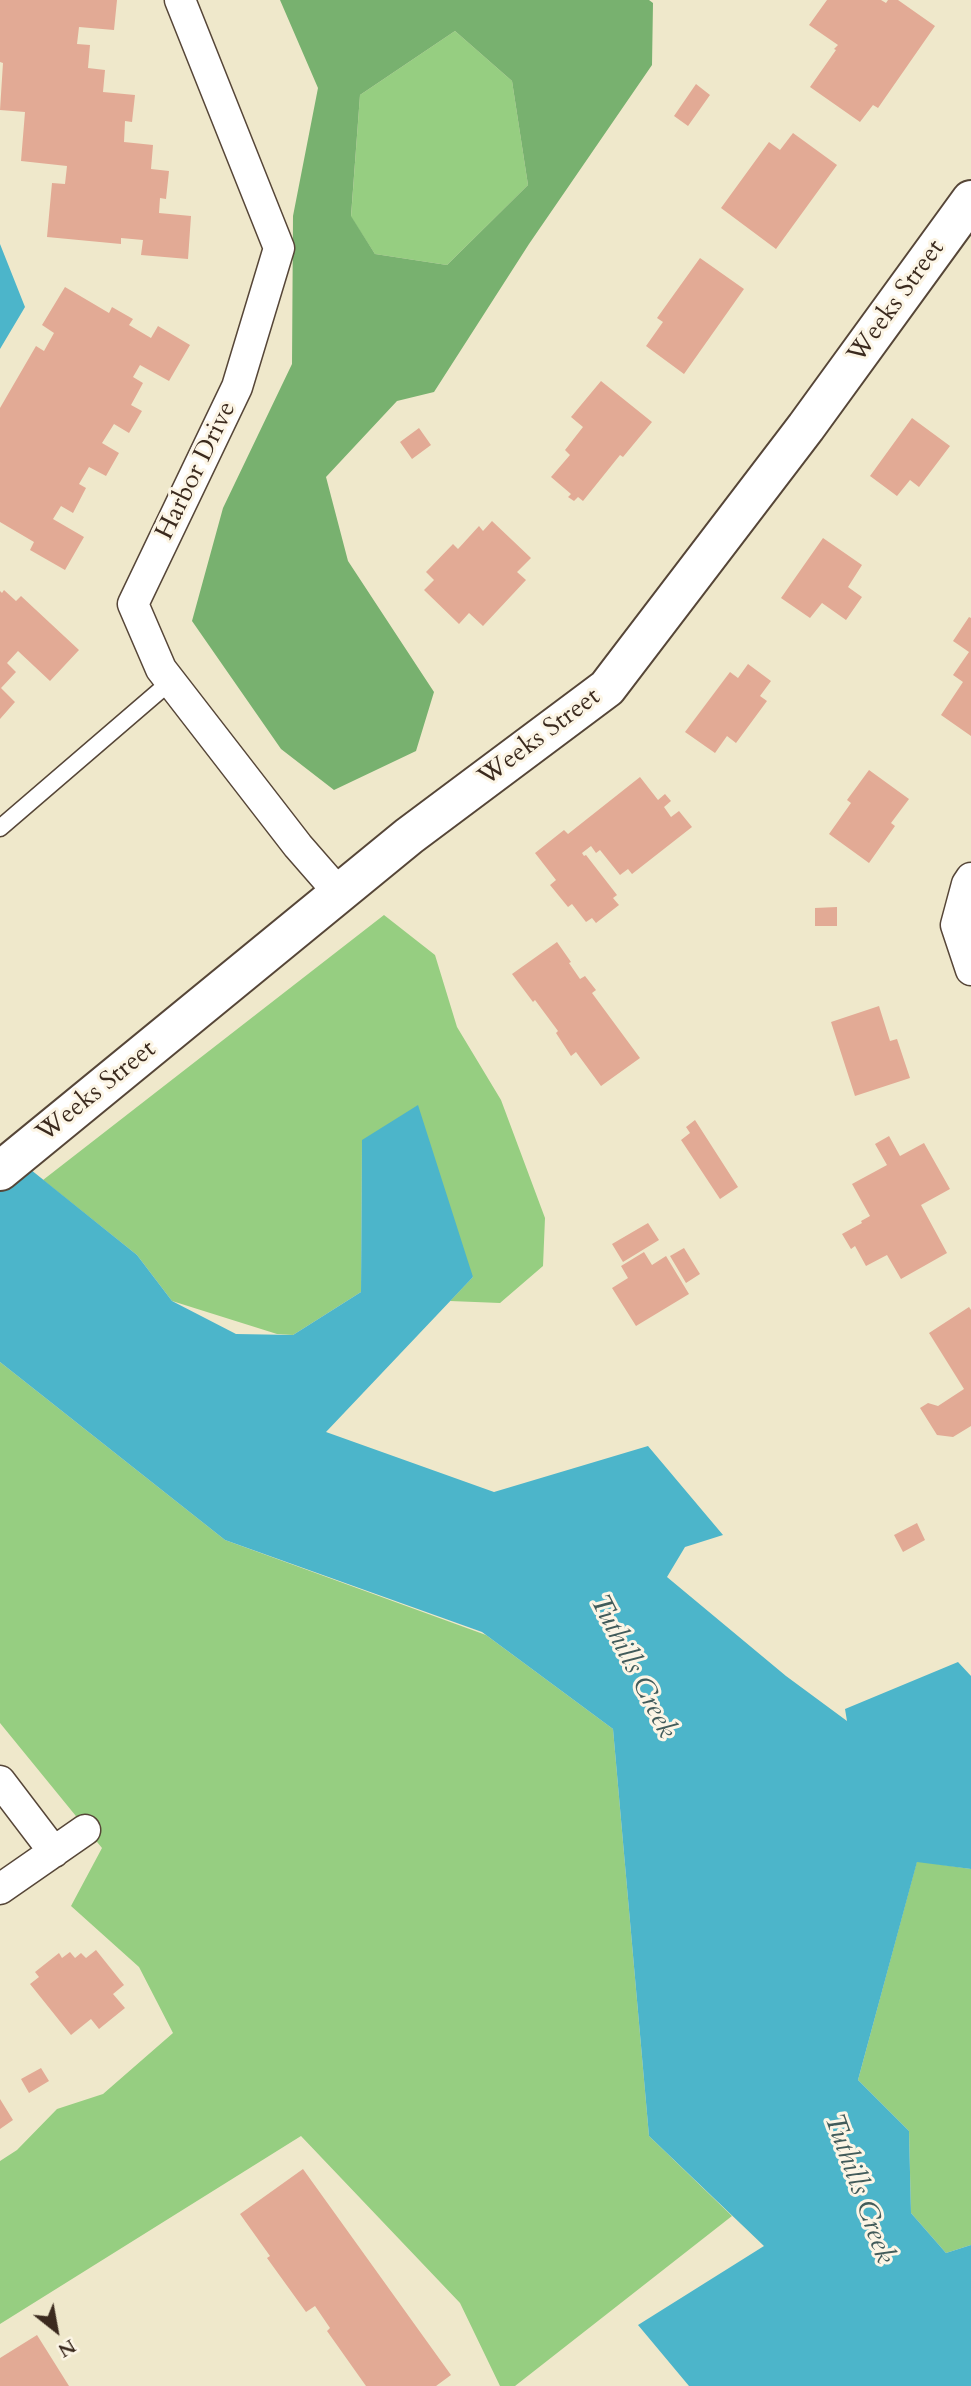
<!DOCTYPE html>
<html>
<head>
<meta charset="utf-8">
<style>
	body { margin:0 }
	#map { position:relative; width:971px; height:2386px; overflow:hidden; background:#efe8cb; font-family:Cardo,serif }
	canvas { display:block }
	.north { position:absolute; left:21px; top:2295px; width:70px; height:70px; -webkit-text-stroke:5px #fcf5e5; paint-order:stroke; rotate:149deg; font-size:19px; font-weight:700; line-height:28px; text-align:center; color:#3b2a1e }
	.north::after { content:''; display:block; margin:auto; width:24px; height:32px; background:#3b2a1e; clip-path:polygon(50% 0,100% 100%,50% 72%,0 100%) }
</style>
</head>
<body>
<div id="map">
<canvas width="971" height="2386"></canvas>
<div class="north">N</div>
</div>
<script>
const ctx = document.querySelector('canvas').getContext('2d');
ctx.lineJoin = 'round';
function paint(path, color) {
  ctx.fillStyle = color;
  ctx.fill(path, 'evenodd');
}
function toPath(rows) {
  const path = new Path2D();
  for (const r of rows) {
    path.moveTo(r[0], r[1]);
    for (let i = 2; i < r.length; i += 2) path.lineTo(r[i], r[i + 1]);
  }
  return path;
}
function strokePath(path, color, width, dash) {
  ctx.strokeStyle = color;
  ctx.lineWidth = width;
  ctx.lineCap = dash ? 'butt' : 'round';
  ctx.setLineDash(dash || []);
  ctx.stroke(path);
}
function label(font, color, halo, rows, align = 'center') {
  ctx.font = font + ' Cardo,serif';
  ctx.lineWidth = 6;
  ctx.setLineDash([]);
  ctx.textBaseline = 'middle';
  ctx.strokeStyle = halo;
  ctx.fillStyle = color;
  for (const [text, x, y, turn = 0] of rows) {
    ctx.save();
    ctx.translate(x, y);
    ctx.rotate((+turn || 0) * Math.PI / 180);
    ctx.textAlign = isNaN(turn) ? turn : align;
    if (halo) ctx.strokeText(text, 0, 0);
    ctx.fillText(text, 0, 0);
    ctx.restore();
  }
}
const green = toPath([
	[455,31,512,81,528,185,447,265,375,254,351,217,360,95],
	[384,915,435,955,457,1027,501,1100,545,1218,543,1266,500,1303,450,1301,473,1277,362,1140,361,1292,293,1335,277,1334,172,1301,137,1255,43,1180],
	[0,1362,225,1540,486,1635,613,1729,649,2136,732,2216,515,2386,500,2386,460,2303,301,2136,0,2324,0,2161,17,2150,57,2109,103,2094,173,2033,139,1967,71,1906,102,1848,0,1723],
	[917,1861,971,1869,971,2245,946,2253,911,2213,909,2131,858,2080]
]);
const forest = toPath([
	[280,0,649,0,653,3,652,65,529,244,434,392,397,401,326,477,348,561,434,692,416,751,334,790,281,749,192,621,223,508,292,364,293,216,318,88],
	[455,31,512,81,528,185,447,265,375,254,351,216,360,95]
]);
const water = toPath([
	[0,244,25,307,0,349],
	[418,1105,473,1277,326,1432,494,1492,648,1446,723,1535,685,1547,667,1577,786,1676,847,1721,845,1709,958,1662,971,1676,971,1869,917,1862,858,2080,909,2131,911,2213,946,2253,971,2245,971,2386,689,2386,638,2325,764,2246,649,2136,613,1729,482,1632,225,1540,0,1362,0,1145,137,1255,172,1301,236,1334,293,1335,361,1292,362,1140]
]);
const building = toPath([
	[0,0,117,0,114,30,79,27,77,44,90,45,88,68,105,70,103,92,135,95,132,122,125,121,124,142,153,145,151,169,169,171,166,199,160,198,159,213,191,216,188,259,141,255,143,240,121,238,121,244,47,237,52,183,65,184,67,166,21,161,25,112,0,110,3,63,0,62],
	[827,0,881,0,886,3,888,0,898,0,935,26,878,108,873,105,860,122,810,87,836,50,834,49,838,45,809,25],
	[696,84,710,95,688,126,674,116],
	[793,133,837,165,776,249,721,208,769,142,780,150],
	[700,258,744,289,684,374,646,346,663,322,657,318],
	[65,287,109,313,112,307,133,319,129,325,151,338,158,326,190,345,169,381,140,365,133,377,143,383,131,405,142,411,129,433,114,424,102,443,119,453,106,476,89,467,79,484,86,488,73,513,61,506,53,519,84,537,65,570,30,550,34,542,0,522,0,408,36,346,44,351,54,333,42,325],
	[601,381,652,422,623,457,620,455,583,501,578,497,574,501,568,497,571,494,551,477,570,455,565,450,583,427,571,417],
	[912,418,950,446,919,487,910,480,897,496,870,476],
	[419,428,431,445,412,459,400,442],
	[492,521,531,558,517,572,526,580,483,626,469,613,459,624,424,590,434,580,426,572,453,544,458,549,479,526,483,531],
	[823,538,862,565,848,587,862,597,846,620,822,603,810,618,781,598],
	[4,590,16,601,21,596,79,650,50,681,18,651,7,663,16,672,1,688,15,702,0,719,0,591,2,593],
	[969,617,971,618,971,736,941,715,963,682,953,675,969,652,953,641],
	[748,664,771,681,760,696,767,701,736,743,727,736,715,753,685,732,730,672,738,678],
	[869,770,909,799,891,823,895,826,869,863,829,834,851,803,847,800],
	[640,777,658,800,665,794,671,801,664,807,671,817,679,811,692,827,632,874,628,869,620,875,600,850,596,853,591,846,582,853,584,856,586,855,617,895,613,898,619,905,596,923,592,918,586,922,572,904,568,907,550,885,556,880,535,853,564,830,568,834],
	[837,907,837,926,815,926,815,908],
	[557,942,571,962,569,963,580,979,585,976,596,990,592,993,640,1058,601,1086,576,1052,571,1056,556,1033,558,1031,535,1000,533,1002,512,974],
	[879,1006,890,1041,897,1039,910,1078,855,1096,831,1022],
	[695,1120,738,1187,720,1199,681,1140,690,1133,686,1127],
	[889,1136,900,1156,924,1143,950,1189,921,1205,947,1253,901,1279,887,1255,866,1266,855,1246,851,1249,842,1234,862,1223,861,1221,870,1216,852,1184,887,1165,875,1144],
	[648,1223,659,1240,623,1262,612,1244],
	[684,1248,700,1274,686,1283,670,1256],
	[644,1252,652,1265,666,1256,689,1294,636,1326,612,1288,628,1278,621,1266],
	[969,1307,971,1310,971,1426,953,1437,937,1435,920,1408,928,1403,938,1406,964,1389,929,1333],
	[917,1523,925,1540,903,1552,894,1535],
	[96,1950,124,1985,113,1994,125,2008,99,2029,91,2019,71,2035,30,1984,39,1977,35,1972,59,1953,62,1958,70,1952,75,1958,81,1953,86,1958],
	[41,2068,49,2081,29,2093,21,2079],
	[0,2099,13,2120,0,2129],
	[303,2169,451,2375,436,2386,366,2386,327,2331,330,2328,315,2306,306,2312,267,2258,270,2256,240,2214],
	[37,2335,69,2386,0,2386,0,2358]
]);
const lane = toPath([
	[0,828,171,681]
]);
const street = toPath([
	[180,0,279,248,237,387,133,604,161,669,298,846,339,893],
	[971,878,967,884,956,925,971,970],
	[0,1781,54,1852],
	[0,1889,85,1830]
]);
const secondary = toPath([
	[0,1171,409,836,607,688,806,427,971,200]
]);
const streetNames = [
	["Weeks Street",897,302,-54],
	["Harbor Drive",197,471,-64],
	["Weeks Street",540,738,-37],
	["Weeks Street",97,1092,-39]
];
const waterNames = [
	["Tuthills Creek",632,1667,63],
	["Tuthills Creek",858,2189,70]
];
paint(green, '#96ce81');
paint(forest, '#78b16f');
paint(water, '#4cb5ca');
paint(building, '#e2aa95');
strokePath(lane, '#564638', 19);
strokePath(street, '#564638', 33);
strokePath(secondary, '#564638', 42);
strokePath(lane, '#fff', 16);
strokePath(street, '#fff', 30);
strokePath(secondary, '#fff', 38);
label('26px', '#3b2a1e', '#fcf5e5', streetNames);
label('italic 28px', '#415b5a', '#fcf5e5', waterNames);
</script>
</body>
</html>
